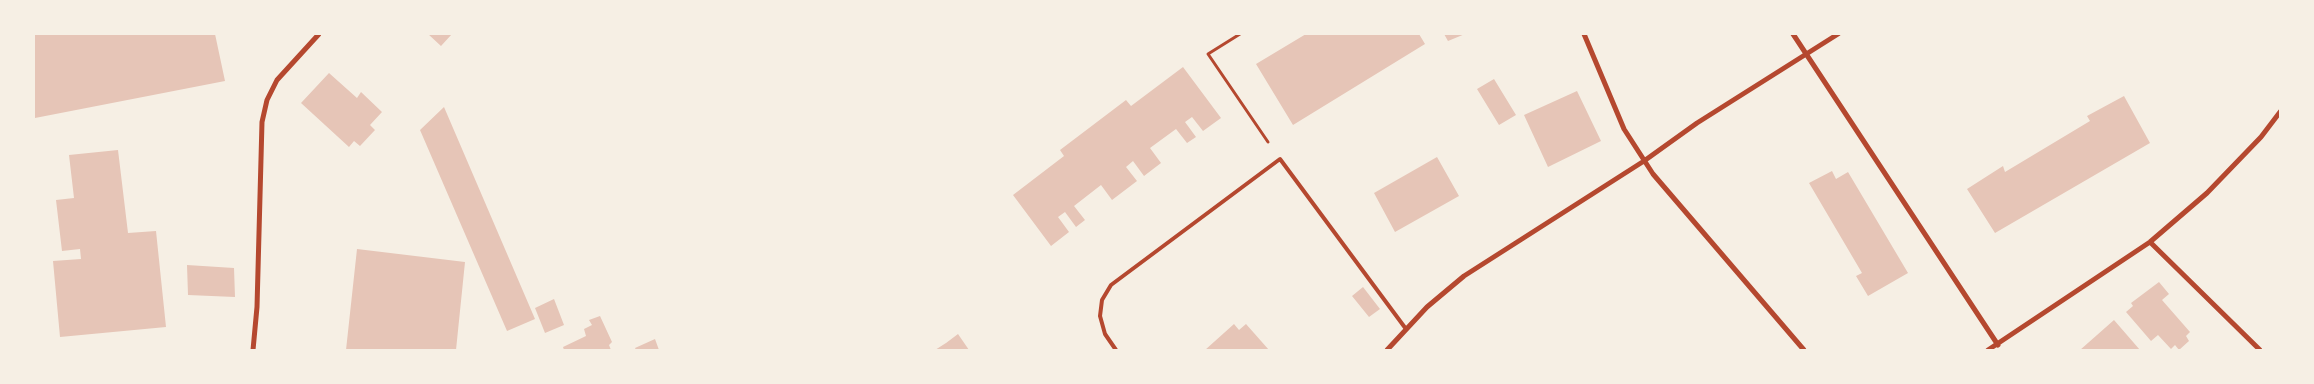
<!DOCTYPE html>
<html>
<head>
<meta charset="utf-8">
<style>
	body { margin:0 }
	#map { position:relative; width:2314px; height:384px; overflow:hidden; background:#f6efe4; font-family:"DM Sans",sans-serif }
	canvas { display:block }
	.frame { position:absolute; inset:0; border:35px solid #f6efe4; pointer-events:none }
</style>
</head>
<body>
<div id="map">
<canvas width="2314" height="384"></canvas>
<div class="frame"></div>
</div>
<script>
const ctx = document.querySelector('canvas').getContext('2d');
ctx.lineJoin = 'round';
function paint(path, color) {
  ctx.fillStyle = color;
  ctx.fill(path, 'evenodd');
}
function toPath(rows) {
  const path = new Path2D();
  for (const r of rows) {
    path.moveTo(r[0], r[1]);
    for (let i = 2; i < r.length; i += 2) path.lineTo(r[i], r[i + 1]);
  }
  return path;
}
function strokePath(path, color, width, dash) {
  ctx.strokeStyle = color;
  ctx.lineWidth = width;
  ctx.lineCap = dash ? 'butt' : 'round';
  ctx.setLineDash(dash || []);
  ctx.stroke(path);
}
const building = toPath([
	[34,34,215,34,225,81,35,118],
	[428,34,452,34,441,46],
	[1306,34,1419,34,1425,44,1293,125,1256,64],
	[1444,34,1465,34,1448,41],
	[1183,67,1221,118,1203,131,1192,117,1185,122,1196,137,1187,143,1176,129,1150,148,1161,163,1144,176,1133,161,1126,167,1137,181,1112,200,1101,185,1074,206,1085,220,1076,227,1065,212,1058,217,1069,232,1051,246,1013,195,1064,156,1060,150,1126,100,1131,106],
	[329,73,357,98,361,92,382,112,370,125,375,130,360,146,354,141,349,147,301,103],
	[1494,79,1516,115,1499,125,1477,89],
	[1577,91,1601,141,1548,167,1524,115],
	[2124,96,2150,143,1995,233,1967,189,2003,166,2005,172,2090,121,2087,116],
	[444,107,535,319,507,331,420,130],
	[118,150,128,233,156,231,166,327,60,337,53,261,81,259,80,249,62,251,56,200,74,198,69,155],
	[1437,157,1459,196,1395,232,1374,193],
	[1832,171,1836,179,1848,172,1908,273,1868,296,1856,276,1862,273,1809,183],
	[357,249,465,262,456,350,346,350],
	[187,265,234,268,235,297,188,295],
	[2159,282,2169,294,2162,300,2190,332,2186,336,2189,341,2179,350,2175,345,2171,349,2158,335,2151,341,2126,312,2133,306,2131,303],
	[1363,287,1380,309,1369,317,1352,296],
	[554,299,564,325,545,333,535,308],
	[600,316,612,342,609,345,611,350,564,350,563,347,586,336,584,329,592,325,589,320],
	[2114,320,2140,350,2080,350],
	[1234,324,1239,330,1246,324,1269,350,1205,350],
	[958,334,969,350,935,350,946,343],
	[655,339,659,350,636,350,635,348]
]);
const path = toPath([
	[1240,34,1208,54,1268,142]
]);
const service = toPath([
	[1116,350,1105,334,1100,316,1102,300,1111,285,1280,159,1406,329]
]);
const minor = toPath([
	[1584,34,1624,129,1653,174,1804,350],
	[1793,34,1998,345],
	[2150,242,2260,350],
	[253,350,257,307,262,122,267,100,277,80,319,34],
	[1387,350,1427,307,1464,276,1644,161,1697,123,1838,34],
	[1988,350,2150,242,2207,193,2261,137,2280,112]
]);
paint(building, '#e6c5b7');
strokePath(path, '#b5482f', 3);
strokePath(service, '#b5482f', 4);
strokePath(minor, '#b5482f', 5);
</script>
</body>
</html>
